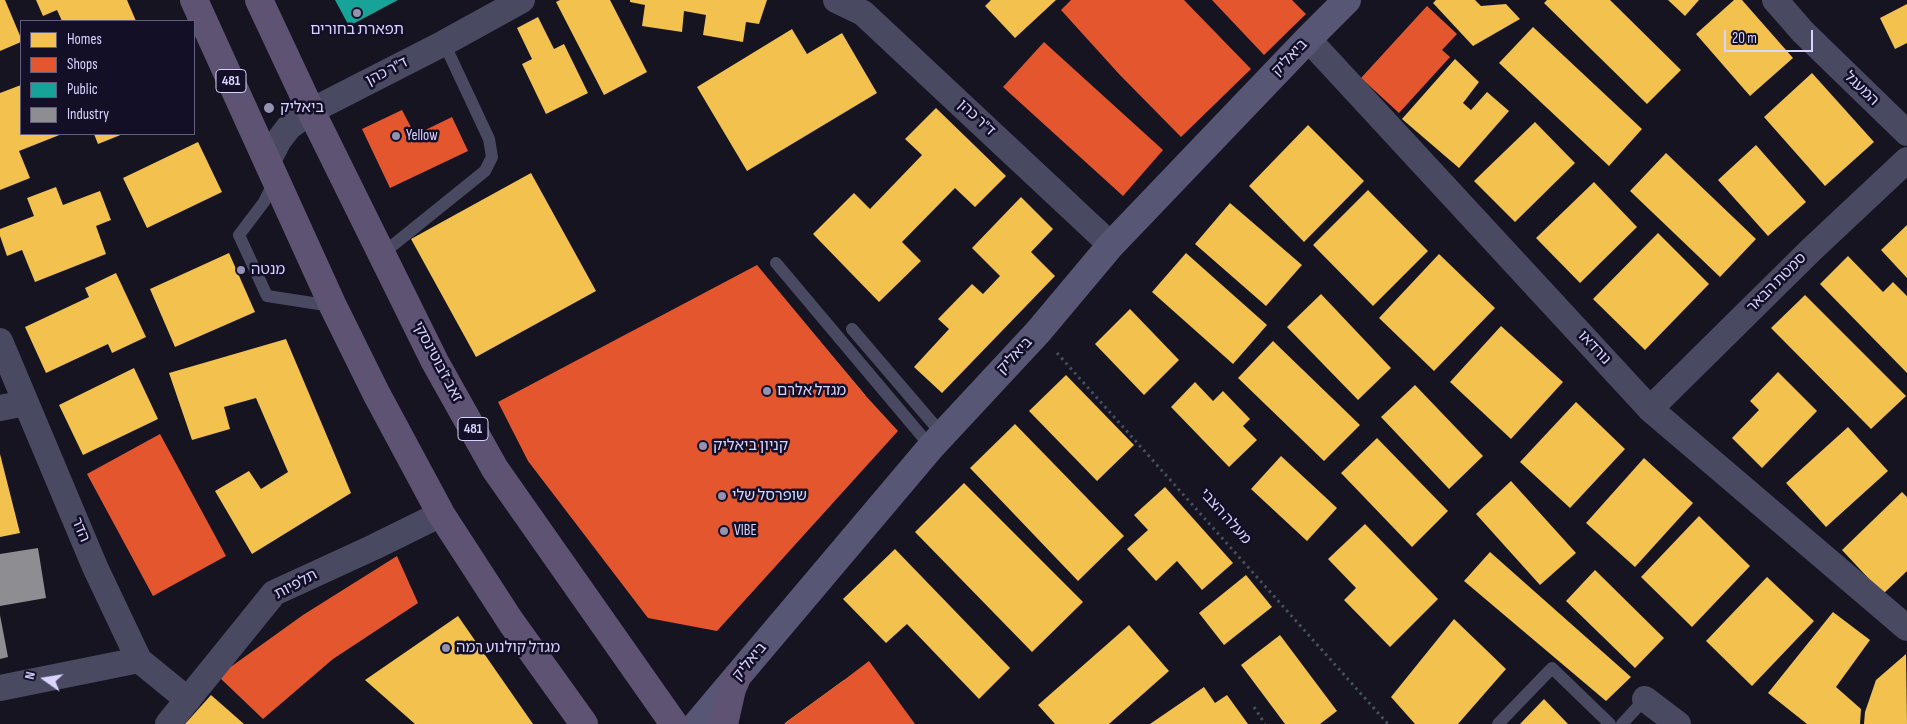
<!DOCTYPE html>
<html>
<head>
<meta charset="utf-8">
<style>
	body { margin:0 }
	#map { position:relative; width:1907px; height:724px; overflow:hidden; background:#161421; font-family:"Sofia Sans Condensed",sans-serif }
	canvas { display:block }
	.legend { position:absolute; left:20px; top:20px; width:175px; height:115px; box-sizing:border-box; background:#130f26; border:1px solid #625e7d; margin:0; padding:6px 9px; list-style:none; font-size:15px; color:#d9d4ff }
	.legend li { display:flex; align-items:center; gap:10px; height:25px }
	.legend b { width:25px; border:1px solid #625e7d }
	.north { position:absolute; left:20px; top:654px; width:50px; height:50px; -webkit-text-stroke:4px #130f26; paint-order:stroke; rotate:283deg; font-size:14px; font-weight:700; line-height:20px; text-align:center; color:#d9d4ff }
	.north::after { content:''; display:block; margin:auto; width:18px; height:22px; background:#d9d4ff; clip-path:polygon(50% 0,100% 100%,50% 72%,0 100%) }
	.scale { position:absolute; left:1724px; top:30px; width:89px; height:22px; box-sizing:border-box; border:2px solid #d9d4ff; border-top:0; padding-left:6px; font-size:15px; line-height:18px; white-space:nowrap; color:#d9d4ff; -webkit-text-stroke:4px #130f26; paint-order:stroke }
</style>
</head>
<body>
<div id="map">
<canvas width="1907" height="724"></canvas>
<ul class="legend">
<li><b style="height:14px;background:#f2c14e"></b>Homes</li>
<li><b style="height:14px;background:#e4572e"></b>Shops</li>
<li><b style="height:14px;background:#17a398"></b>Public</li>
<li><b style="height:14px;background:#8d8d92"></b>Industry</li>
</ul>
<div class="north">N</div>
<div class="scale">20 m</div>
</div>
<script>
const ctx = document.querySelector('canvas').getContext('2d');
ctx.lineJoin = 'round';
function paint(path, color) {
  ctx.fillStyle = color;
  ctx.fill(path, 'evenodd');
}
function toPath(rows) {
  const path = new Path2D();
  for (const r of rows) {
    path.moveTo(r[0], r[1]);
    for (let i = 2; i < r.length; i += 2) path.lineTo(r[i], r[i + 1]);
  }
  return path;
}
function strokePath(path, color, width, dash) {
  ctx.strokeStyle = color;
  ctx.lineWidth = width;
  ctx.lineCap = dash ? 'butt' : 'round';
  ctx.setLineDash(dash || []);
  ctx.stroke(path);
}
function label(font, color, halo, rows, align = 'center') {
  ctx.font = font + ' "Sofia Sans Condensed","Noto Sans Hebrew",sans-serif';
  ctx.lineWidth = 5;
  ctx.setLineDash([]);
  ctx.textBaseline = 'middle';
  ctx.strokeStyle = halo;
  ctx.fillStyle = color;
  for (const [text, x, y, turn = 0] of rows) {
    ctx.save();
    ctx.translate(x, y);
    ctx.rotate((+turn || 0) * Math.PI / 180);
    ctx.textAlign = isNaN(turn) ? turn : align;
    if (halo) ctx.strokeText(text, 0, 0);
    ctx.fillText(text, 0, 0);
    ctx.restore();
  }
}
const homes = toPath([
	[0,0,5,0,21,38,21,42,0,51],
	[36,0,127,0,136,21,62,21,57,10,43,16],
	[560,0,610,0,647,72,604,95,556,2],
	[630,0,767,0,759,24,746,22,743,42,703,35,706,15,684,11,682,32,642,26,645,5,630,2],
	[991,0,1056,0,1015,38,985,6],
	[1436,0,1475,0,1481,6,1506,4,1520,19,1473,46,1433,3],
	[1547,0,1610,0,1681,70,1647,104,1544,3],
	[1668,0,1699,0,1685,16],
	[1734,0,1742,0,1793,58,1750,96,1696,34],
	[1907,4,1907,43,1895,49,1880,18],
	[538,17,554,49,564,44,588,93,546,114,522,64,532,59,517,28],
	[1533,27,1642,129,1609,166,1499,63],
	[792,29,807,54,842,33,877,93,747,171,697,87],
	[1455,59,1479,82,1463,103,1471,110,1487,92,1509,111,1459,168,1402,119],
	[1812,73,1874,142,1825,186,1764,117],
	[21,85,21,134,62,134,19,151,30,178,0,190,0,93],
	[936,108,1006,176,975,207,955,188,902,242,921,261,879,302,813,234,854,193,870,209,922,155,905,139],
	[1535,122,1575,163,1515,222,1474,181],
	[1308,125,1364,181,1304,242,1249,186],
	[94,134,123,134,98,144],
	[198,142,222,192,147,228,123,178],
	[1756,145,1806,202,1768,236,1718,180],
	[1666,153,1756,239,1720,277,1630,191],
	[531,173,596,291,476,357,411,239],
	[1594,182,1637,227,1580,283,1536,238],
	[56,187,63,205,100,191,111,220,96,226,106,254,35,282,22,250,7,256,0,236,0,229,34,216,27,198],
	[1368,190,1428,251,1373,306,1313,245],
	[1021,197,1053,229,1031,252,1055,276,942,393,914,367,949,329,938,319,972,284,983,294,1000,276,972,248],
	[1230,203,1302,265,1266,306,1195,244],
	[1907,225,1907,278,1881,250],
	[1658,233,1709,284,1645,350,1593,299],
	[229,253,255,312,175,347,150,289],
	[1186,253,1267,325,1233,364,1152,292],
	[1439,254,1495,308,1434,371,1379,318],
	[1848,256,1883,292,1893,282,1907,296,1907,373,1820,284],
	[116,273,146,337,112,353,108,344,46,373,25,327,89,297,85,288],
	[779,293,865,395,755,489,669,387],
	[1321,294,1391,368,1358,400,1287,327],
	[1805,295,1906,396,1871,429,1771,328],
	[1130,309,1179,360,1144,395,1095,344],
	[1501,326,1563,382,1511,439,1450,382],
	[286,339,351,493,252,554,215,491,249,471,261,489,288,472,256,398,224,407,230,429,192,440,169,373],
	[1273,341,1360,425,1324,461,1238,378],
	[134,368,158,419,83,455,59,405],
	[1778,372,1817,411,1762,468,1732,438,1759,410,1750,401],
	[1066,375,1134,445,1097,481,1029,411],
	[1195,382,1213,401,1223,391,1250,419,1243,426,1257,440,1229,467,1171,407],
	[1415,385,1483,456,1449,489,1381,417],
	[1576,402,1625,449,1570,508,1520,462],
	[1015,424,1124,536,1078,581,970,468],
	[1848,427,1888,471,1826,527,1786,483],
	[1377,438,1448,511,1412,547,1341,473],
	[0,454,20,533,0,537],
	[1281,456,1337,508,1307,541,1251,489],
	[1644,458,1693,503,1635,567,1586,523],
	[1511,481,1576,553,1540,585,1476,514],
	[964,483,1083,602,1032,652,915,532],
	[1165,487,1233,563,1202,590,1177,561,1156,581,1127,549,1148,530,1134,515],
	[1902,492,1907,497,1907,571,1883,594,1842,550],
	[1699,516,1750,566,1692,627,1641,577],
	[1365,524,1438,599,1390,647,1344,600,1356,588,1328,559],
	[895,549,1010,668,979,699,907,624,886,643,843,599],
	[1490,552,1631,677,1606,701,1464,581],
	[1595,570,1664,638,1635,668,1566,601],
	[1246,575,1272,607,1224,645,1199,613],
	[1767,577,1814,621,1752,686,1706,641],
	[1833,612,1870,640,1836,687,1861,709,1860,724,1807,724,1768,693],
	[458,616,533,724,415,724,365,680],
	[1454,619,1506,669,1458,724,1415,724,1391,697],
	[1129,625,1169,671,1109,724,1055,724,1038,705],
	[1280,635,1337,711,1320,724,1285,724,1241,665],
	[1906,654,1907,724,1864,724,1865,712,1876,680],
	[844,680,877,724,786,724,785,723],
	[1204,687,1215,703,1227,695,1248,724,1150,724],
	[211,695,244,724,185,724],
	[1544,699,1568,724,1520,724]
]);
const shops = toPath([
	[1071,0,1184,0,1251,69,1181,137,1119,74,1061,10],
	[1212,0,1292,0,1306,14,1264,55],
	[1427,6,1457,34,1442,50,1450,57,1399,113,1361,78],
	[1044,42,1163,150,1123,196,1003,87],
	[402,110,415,135,452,117,468,151,390,188,362,129],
	[757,265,865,395,898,431,717,631,648,618,528,461,498,402],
	[160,434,226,556,153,596,87,474],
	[397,556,418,603,333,659,263,719,218,676,303,615],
	[869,661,915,724,784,724,844,680]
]);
const public = toPath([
	[335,0,398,0,349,26]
]);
const industry = toPath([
	[38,548,46,598,0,606,0,554],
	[0,615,8,657,0,659]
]);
const path = toPath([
	[1057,353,1388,724],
	[1254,707,1265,724]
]);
const lane = toPath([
	[275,180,264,202,239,235,267,296,332,306],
	[382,254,485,171,492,157,489,139,444,43],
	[776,263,931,447],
	[852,329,942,434],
	[1498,724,1552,668,1610,724],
	[1622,724,1645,699]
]);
const street = toPath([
	[836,0,863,13,1111,245],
	[1775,0,1803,32,1907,133],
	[1308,39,1650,409,1907,628],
	[268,161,279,140,289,127,311,111,444,43,522,0],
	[0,341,95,567,139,660,188,700],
	[0,408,26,403],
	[1650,409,1812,249,1907,160],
	[0,688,139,660],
	[1645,699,1678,724],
	[168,724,274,593,374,547,441,514]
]);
const secondary = toPath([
	[697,724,931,447,1038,332,1111,245,1308,39,1347,0]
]);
const primary = toPath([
	[194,0,333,306,376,393,441,514,511,622,584,724],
	[259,0,311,111,435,362,495,469,674,724],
	[724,724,732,689,737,677]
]);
const markers = [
	[357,13,5,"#9591b1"],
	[269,108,6,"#9591b1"],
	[396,136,5,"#9591b1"],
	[241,270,5,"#9591b1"],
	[767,391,5,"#9591b1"],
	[703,446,5,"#9591b1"],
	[722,496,5,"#9591b1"],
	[724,531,5,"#9591b1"],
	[446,648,5,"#9591b1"]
];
const shields = [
	[231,81,30],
	[473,429,30]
];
const shieldNames = [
	["481",231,81],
	["481",473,429]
];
const poiNames = [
	["תפארת בחורים",357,30,"center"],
	["ביאליק",280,108],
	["Yellow",406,136],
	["מנטה",251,270],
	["מגדל אלרם",777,391],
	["קניון ביאליק",713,446],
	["שופרסל שלי",732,496],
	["VIBE",734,531],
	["מגדל קולנוע רמה",456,648]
];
const streetNames = [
	["ביאליק",1290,58,-46],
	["ד\"ר כהן",387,72,-27],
	["המעגל",1861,89,44],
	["ד\"ר כהן",976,118,43],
	["סמטת הבאר",1777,283,-45],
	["נורדאו",1594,348,47],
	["ביאליק",1015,356,-47],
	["זאב ז'בוטינסקי",437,362,62],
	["מעלה הצבי",1225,517,48],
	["הדר",80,530,67],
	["תלפיות",296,585,-28],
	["ביאליק",750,662,-50]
];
paint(homes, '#f2c14e');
paint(shops, '#e4572e');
paint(public, '#17a398');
paint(industry, '#8d8d92');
strokePath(path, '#44505f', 3, [2.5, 4]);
strokePath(lane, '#4a4962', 12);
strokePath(street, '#4a4962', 26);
strokePath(secondary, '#575674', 28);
strokePath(primary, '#5e5373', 28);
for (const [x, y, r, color] of markers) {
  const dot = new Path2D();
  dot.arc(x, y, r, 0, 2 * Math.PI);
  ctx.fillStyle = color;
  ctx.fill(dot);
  strokePath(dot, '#130f26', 2);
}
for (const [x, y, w] of shields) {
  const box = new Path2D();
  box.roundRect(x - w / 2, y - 11.5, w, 23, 4);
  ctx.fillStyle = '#130f26';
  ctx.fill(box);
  strokePath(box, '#d9d4ff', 1);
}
label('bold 14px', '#d9d4ff', null, shieldNames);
label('15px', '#d9d4ff', '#130f26', poiNames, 'left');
label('15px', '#d9d4ff', '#130f26', streetNames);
</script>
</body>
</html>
